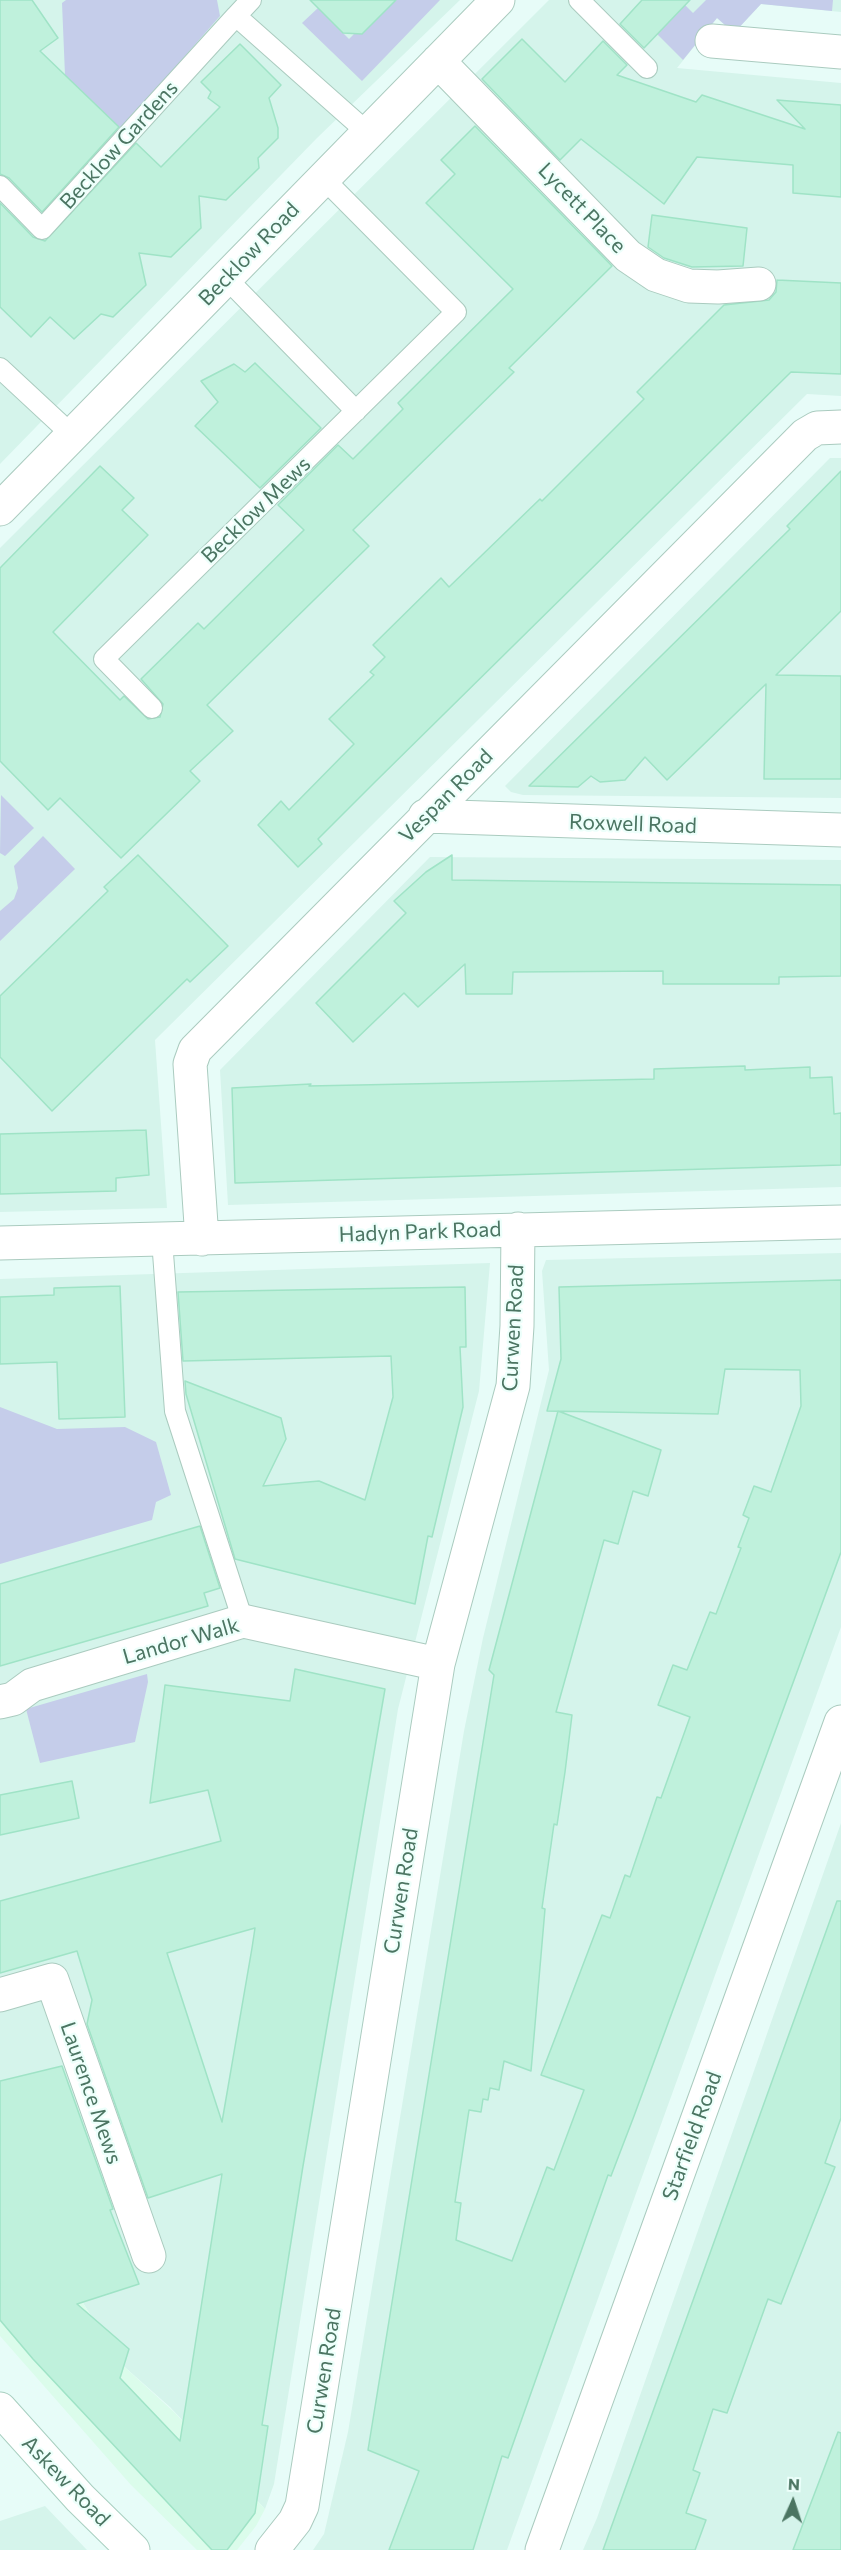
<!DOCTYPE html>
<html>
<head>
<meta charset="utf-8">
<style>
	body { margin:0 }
	#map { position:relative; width:841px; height:2550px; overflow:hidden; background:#e7fcf8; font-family:Commissioner,sans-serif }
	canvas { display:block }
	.north { position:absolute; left:763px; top:2472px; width:60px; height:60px; -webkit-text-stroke:4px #edfffb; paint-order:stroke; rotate:3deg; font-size:16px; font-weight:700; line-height:24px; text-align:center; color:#4b7562 }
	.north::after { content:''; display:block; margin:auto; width:21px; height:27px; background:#4b7562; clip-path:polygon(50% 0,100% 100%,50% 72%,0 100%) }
</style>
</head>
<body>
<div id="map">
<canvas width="841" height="2550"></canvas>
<div class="north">N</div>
</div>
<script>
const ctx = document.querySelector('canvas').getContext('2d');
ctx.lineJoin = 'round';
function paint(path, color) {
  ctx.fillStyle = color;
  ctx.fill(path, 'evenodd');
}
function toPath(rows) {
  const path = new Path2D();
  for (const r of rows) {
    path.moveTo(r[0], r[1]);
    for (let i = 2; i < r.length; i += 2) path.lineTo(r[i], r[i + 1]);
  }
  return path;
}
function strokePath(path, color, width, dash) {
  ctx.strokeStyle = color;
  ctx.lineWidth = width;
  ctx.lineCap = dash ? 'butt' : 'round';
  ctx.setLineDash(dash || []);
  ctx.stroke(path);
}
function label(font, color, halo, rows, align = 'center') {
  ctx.font = font + ' Commissioner,sans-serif';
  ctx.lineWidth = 4.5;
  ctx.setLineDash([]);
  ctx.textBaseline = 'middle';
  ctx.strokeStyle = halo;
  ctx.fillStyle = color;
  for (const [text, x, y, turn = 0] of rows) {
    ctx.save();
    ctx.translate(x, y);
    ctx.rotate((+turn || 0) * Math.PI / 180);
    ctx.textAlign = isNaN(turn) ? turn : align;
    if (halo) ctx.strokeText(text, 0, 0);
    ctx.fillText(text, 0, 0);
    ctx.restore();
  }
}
const residential = toPath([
	[0,0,460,0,317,138,0,464],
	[549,0,841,0,841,12,761,4,734,33,717,18,677,68,841,83,841,396,807,394,155,1040,167,1208,0,1212,0,548],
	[830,458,841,458,841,798,523,795,511,792,505,786],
	[430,857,841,860,841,1187,228,1205,220,1070],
	[841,1253,841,1627,507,2550,313,2550,324,2534,348,2432,464,1731,483,1638,549,1370,542,1271,546,1260],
	[490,1263,479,1391,398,1709,274,2484,265,2509,170,2407,119,2362,63,2270,0,2133,0,1279],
	[841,1823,841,2550,583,2550,597,2518],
	[45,2506,87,2550,0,2550,0,2521]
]);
const commercial = toPath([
	[0,2133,63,2270,119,2362,174,2412,265,2509,256,2526,237,2550,197,2550,131,2485,0,2336]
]);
const green = toPath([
	[66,0,217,0,220,16,121,129,65,75,62,3],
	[390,0,440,0,362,81,302,23,318,8,349,39,354,34,362,34,379,17,379,10],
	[706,0,833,0,832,11,761,4,734,33,717,18,683,60,657,34,685,5,693,13],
	[1,795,34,828,5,856,0,853],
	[43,836,75,869,0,941,0,911,14,899,18,888,14,866],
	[0,1407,57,1429,125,1427,156,1442,171,1495,156,1502,152,1520,0,1564],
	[147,1674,148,1682,135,1742,40,1763,26,1709]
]);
const building = toPath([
	[0,0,32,0,58,38,40,51,119,127,42,212,9,178,0,174,0,0],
	[310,0,396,0,362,34,343,33,310,0],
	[642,0,690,0,644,48,620,24,642,0],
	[522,39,565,82,603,41,627,65,617,75,696,102,702,95,805,129,777,100,841,105,841,197,793,193,793,165,697,157,664,204,581,139,560,160,482,79,522,39],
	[240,44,281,85,269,98,278,128,278,138,258,158,259,168,226,200,199,196,201,228,171,257,139,253,146,285,113,317,101,314,74,339,50,317,31,337,0,307,0,203,33,237,45,241,136,143,161,167,220,107,208,98,211,92,201,82,240,44],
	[475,126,612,266,509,368,514,372,353,530,369,546,207,705,233,731,190,771,200,781,121,858,60,798,48,810,0,761,0,568,100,466,134,498,122,510,148,535,53,632,120,700,124,696,148,719,160,717,163,704,141,679,198,623,204,629,304,530,278,505,338,445,353,459,403,409,398,403,513,289,426,203,455,174,441,160,475,126],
	[652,215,747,228,743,266,692,267,664,258,648,247,652,215],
	[777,280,841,283,841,374,791,372,375,782,318,839,322,844,298,867,258,825,281,801,289,810,354,744,329,719,374,675,370,672,385,657,373,645,441,578,449,587,540,499,542,501,644,399,637,392,724,305,769,300,776,292,777,280],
	[255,363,321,428,260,488,195,426,218,402,201,381,234,364,245,372,255,363],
	[841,471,841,611,776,675,841,676,841,779,764,779,766,684,667,780,645,757,625,780,600,782,591,776,578,787,529,786,790,529,787,526,841,471],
	[138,855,228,946,190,982,187,979,52,1111,0,1057,0,996,108,891,104,887,138,855],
	[452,855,452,880,841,885,841,976,779,977,779,984,663,984,663,971,513,972,512,994,466,994,465,964,418,1007,404,993,353,1042,316,1003,406,913,394,901,426,872,452,855],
	[745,1066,745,1070,810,1067,810,1078,832,1077,834,1114,841,1113,841,1165,235,1183,232,1088,311,1084,309,1086,654,1079,654,1069,745,1066],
	[146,1130,149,1175,116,1178,116,1191,0,1194,0,1134,146,1130],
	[841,1280,841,1552,634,2116,611,2176,608,2175,508,2458,502,2456,473,2550,389,2550,419,2471,368,2450,494,1675,489,1670,558,1411,661,1450,648,1496,633,1491,618,1544,604,1540,556,1712,572,1715,565,1772,557,1825,554,1824,542,1908,545,1909,531,2071,504,2061,499,2090,490,2088,488,2100,483,2099,481,2112,469,2110,455,2202,461,2203,456,2240,512,2261,547,2167,554,2170,584,2090,541,2075,602,1915,610,1918,625,1875,630,1877,657,1797,661,1798,690,1717,658,1705,673,1665,687,1670,710,1612,716,1614,741,1548,738,1547,749,1518,743,1515,754,1486,771,1492,801,1406,800,1370,725,1369,718,1414,547,1411,561,1359,559,1287,841,1280],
	[120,1286,125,1417,59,1419,57,1362,0,1364,0,1297,54,1295,54,1288,120,1286],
	[465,1287,466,1347,460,1347,463,1407,432,1537,428,1536,415,1604,235,1559,186,1394,185,1381,281,1418,286,1439,263,1486,319,1481,365,1500,393,1397,391,1356,183,1361,178,1292,465,1287],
	[200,1526,220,1588,204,1593,208,1606,0,1666,0,1584,200,1526],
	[295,1669,385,1689,303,2166,262,2425,268,2426,255,2513,227,2550,212,2550,33,2359,0,2320,0,2081,62,2066,113,2209,110,2210,139,2284,77,2304,129,2349,120,2378,180,2441,222,2174,148,2198,87,2024,92,2000,77,1951,0,1973,0,1901,221,1841,208,1790,150,1803,165,1685,290,1701,295,1669],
	[255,1928,252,1948,222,2122,167,1953,255,1928],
	[72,1781,79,1818,0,1835,0,1795,72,1781],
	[837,1901,841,1901,841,2118,825,2163,835,2167,781,2304,768,2299,727,2413,713,2409,693,2470,700,2473,686,2513,706,2520,695,2550,603,2550,837,1901],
	[838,2432,841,2433,841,2550,793,2550,838,2432]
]);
const lane = toPath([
	[251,0,236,16,368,133],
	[579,0,647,68],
	[0,186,42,229,236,16],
	[226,278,356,411],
	[0,368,72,435],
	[152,708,104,659,456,312,323,178],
	[162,1240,175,1411,243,1621]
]);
const street = toPath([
	[712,41,841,52],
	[438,61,628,256,656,275,689,286,718,287,759,284],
	[0,509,498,0],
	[425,816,841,830],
	[202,1239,190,1064,195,1050,805,435,817,428,841,427],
	[0,1243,841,1222],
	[0,1702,13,1699,32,1685,243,1621,438,1664],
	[0,1995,52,1980,149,2256],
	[272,2550,295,2521,302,2506,438,1664,513,1386,517,1326,518,1229],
	[542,2550,841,1722]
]);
const secondary = toPath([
	[0,2409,80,2498,133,2550]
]);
const streetNames = [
	["Becklow Gardens",119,145,-48],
	["Lycett Place",582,208,46],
	["Becklow Road",249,254,-46],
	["Becklow Mews",256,510,-44],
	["Vespan Road",446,796,-45],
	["Roxwell Road",633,824,2],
	["Hadyn Park Road",420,1232,-2],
	["Curwen Road",513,1328,-87],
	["Landor Walk",181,1641,-16],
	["Curwen Road",401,1891,-81],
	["Laurence Mews",91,2093,71],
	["Starfield Road",692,2136,-70],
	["Curwen Road",324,2371,-81],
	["Askew Road",66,2481,46]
];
paint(residential, '#d5f4eb');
paint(commercial, '#dbfceb');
paint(green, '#c5cdea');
paint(building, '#bff1dc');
strokePath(building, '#9fe3c6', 1.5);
strokePath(lane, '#aacbbf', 22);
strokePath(street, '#aacbbf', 35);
strokePath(secondary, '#a8cfc0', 35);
strokePath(lane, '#fff', 20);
strokePath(street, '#fff', 33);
strokePath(secondary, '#fff', 33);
label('21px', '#4b7562', '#edfffb', streetNames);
</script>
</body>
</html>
